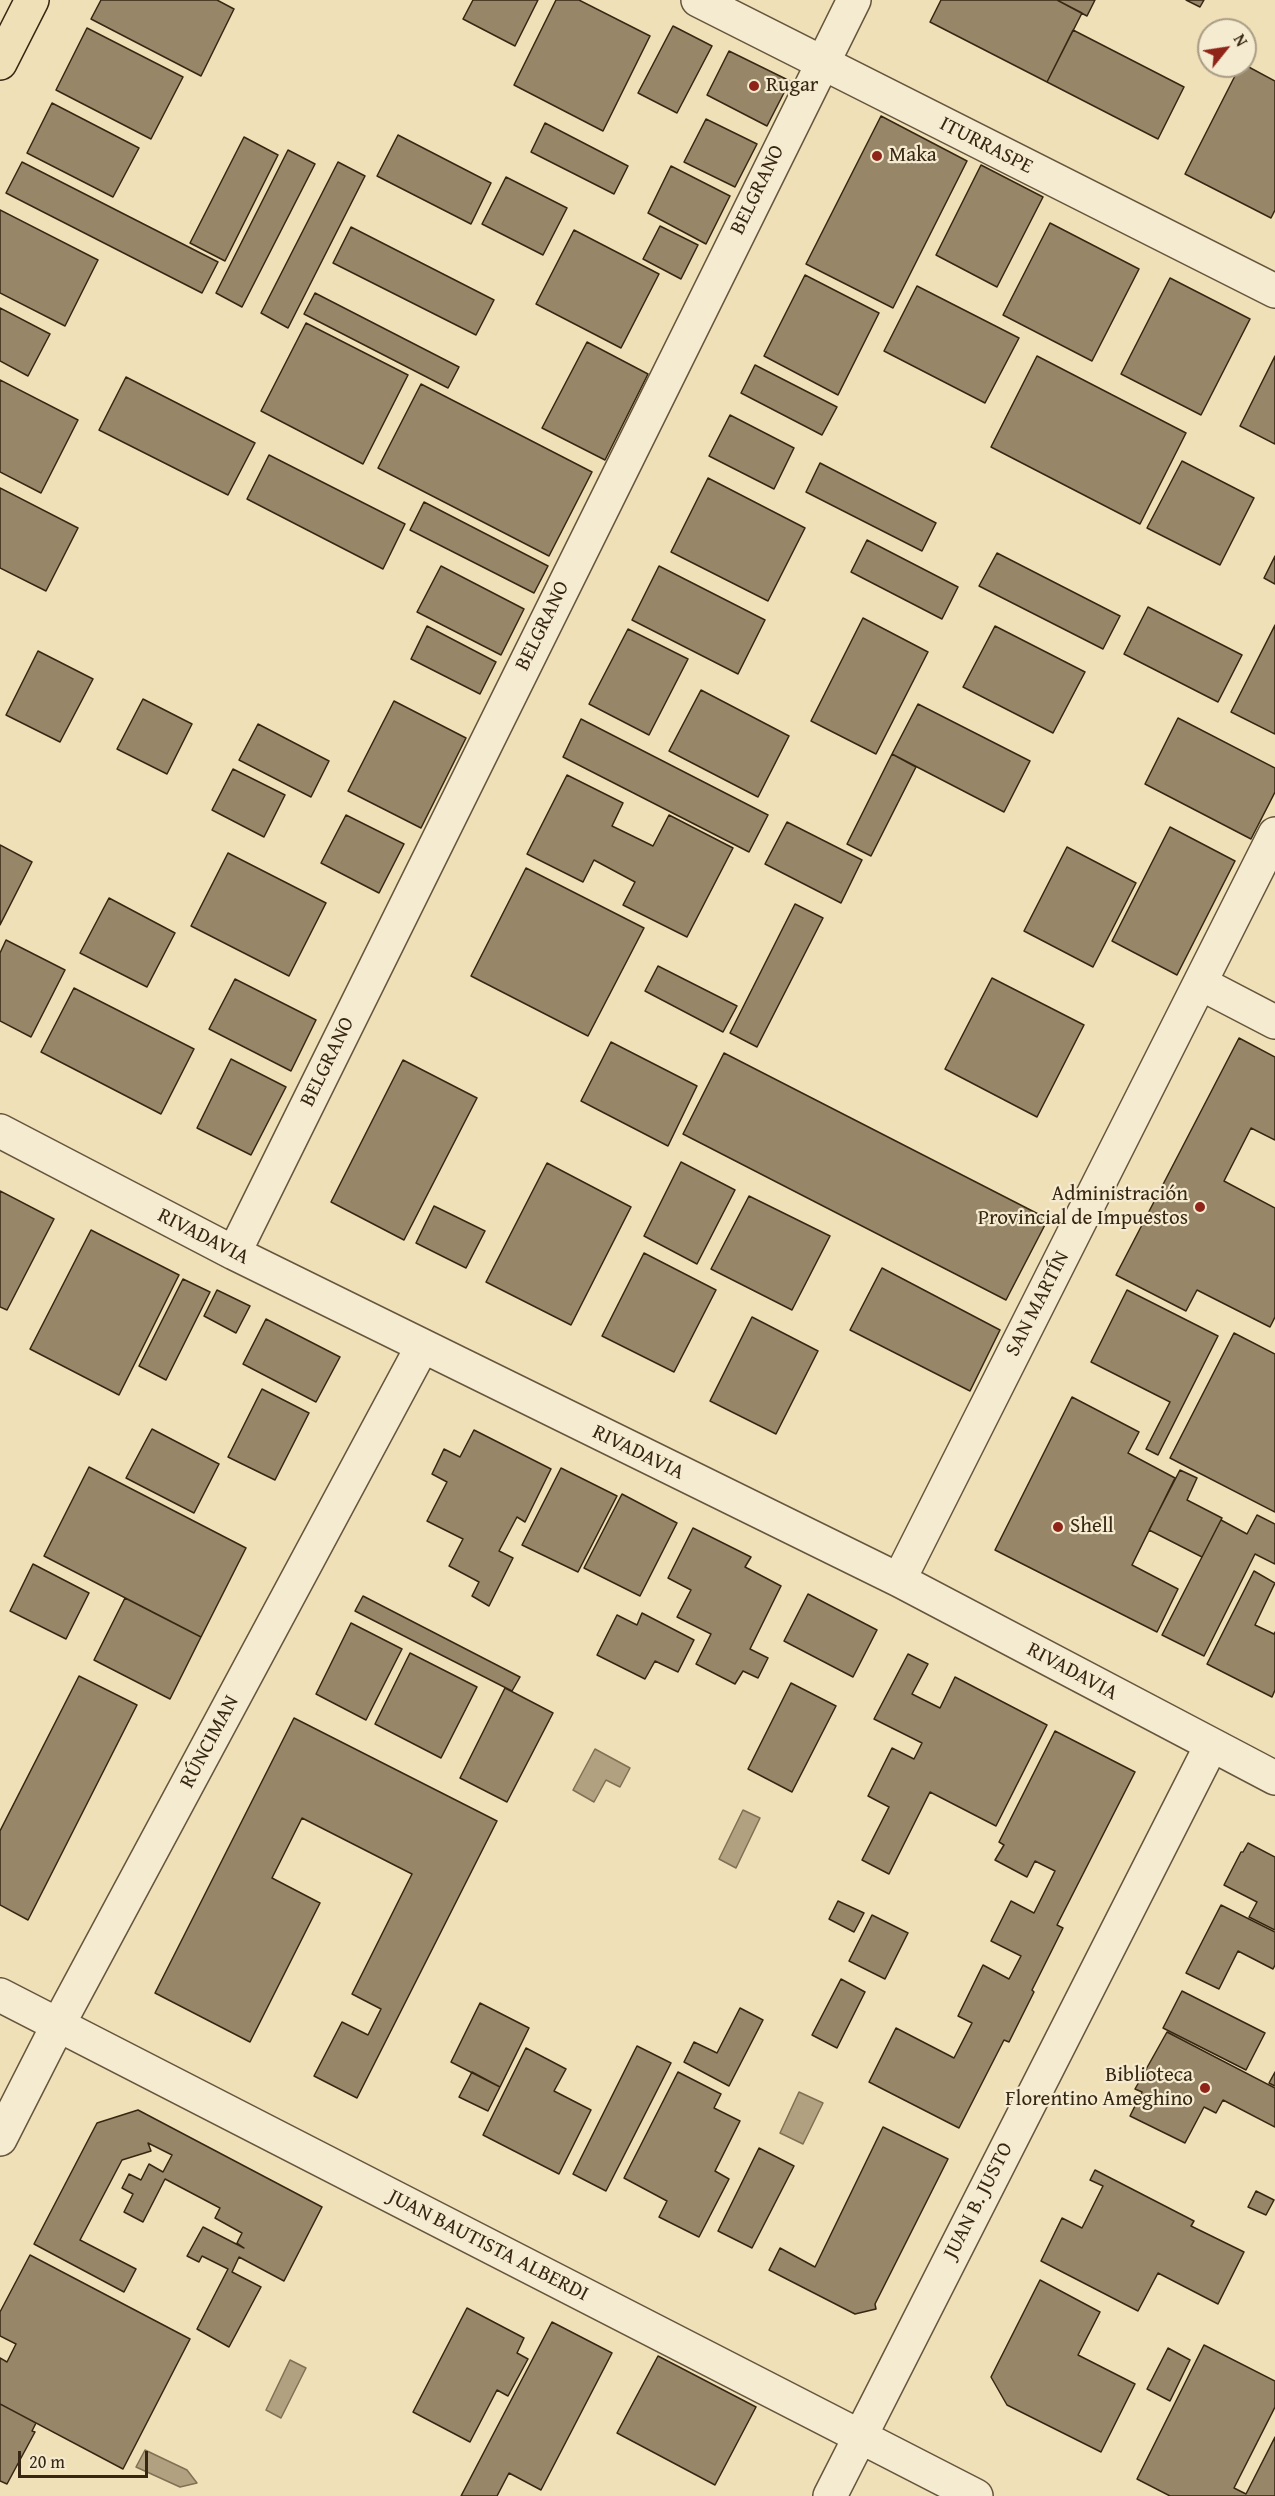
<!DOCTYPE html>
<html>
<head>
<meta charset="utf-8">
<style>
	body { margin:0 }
	#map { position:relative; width:1275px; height:2496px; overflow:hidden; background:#f0e0b8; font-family:"Gentium Book Plus",serif }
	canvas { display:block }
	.north { position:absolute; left:1197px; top:18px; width:60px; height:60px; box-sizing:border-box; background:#f5ebd1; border:2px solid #a99d85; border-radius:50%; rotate:60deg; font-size:16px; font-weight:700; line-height:24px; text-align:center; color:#372712 }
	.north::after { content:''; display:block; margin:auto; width:21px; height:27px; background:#8f2418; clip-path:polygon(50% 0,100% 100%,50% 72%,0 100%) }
	.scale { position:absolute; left:18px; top:2451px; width:130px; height:27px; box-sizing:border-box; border:3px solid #372712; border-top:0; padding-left:8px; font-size:18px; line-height:21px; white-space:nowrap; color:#372712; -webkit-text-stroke:4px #f5ebd1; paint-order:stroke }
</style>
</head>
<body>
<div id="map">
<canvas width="1275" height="2496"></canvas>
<div class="north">N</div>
<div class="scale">20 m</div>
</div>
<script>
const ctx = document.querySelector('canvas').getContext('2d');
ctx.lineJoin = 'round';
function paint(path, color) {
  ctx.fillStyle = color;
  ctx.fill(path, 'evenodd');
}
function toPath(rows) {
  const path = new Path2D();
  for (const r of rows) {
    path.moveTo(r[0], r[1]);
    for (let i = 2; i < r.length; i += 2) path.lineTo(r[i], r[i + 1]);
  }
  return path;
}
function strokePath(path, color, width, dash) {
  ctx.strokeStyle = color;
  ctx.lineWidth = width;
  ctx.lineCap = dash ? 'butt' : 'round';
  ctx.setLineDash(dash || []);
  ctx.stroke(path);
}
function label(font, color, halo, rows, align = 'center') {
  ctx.font = font + ' "Gentium Book Plus",serif';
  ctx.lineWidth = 4.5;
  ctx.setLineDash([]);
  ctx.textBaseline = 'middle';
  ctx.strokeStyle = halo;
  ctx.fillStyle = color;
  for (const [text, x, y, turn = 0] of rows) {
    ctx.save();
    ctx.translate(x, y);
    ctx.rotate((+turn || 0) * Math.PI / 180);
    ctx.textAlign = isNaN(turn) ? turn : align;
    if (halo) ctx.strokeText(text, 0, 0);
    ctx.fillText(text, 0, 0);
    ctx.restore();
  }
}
const water = toPath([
	[595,1749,630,1768,620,1787,606,1780,594,1802,573,1790,595,1749],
	[743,1810,760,1818,736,1868,719,1859,743,1810],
	[799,2092,823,2103,803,2144,780,2133,799,2092],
	[290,2360,306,2368,281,2418,266,2410,290,2360],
	[145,2450,187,2470,197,2483,180,2487,136,2467,145,2450]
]);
const building = toPath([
	[101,0,217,0,234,9,201,76,91,19,101,0],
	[473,0,538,0,515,46,463,19,473,0],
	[556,0,579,0,650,36,603,131,514,85,556,0],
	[941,0,1057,0,1082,13,1047,82,930,22,941,0],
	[1057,0,1095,0,1087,16,1057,0],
	[1186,0,1204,0,1200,7,1186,0],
	[673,26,712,46,677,113,638,93,673,26],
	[87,28,183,77,151,139,56,90,87,28],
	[1073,30,1184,87,1158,139,1047,82,1073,30],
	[729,51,790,81,767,126,707,95,729,51],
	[1245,65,1275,81,1275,210,1271,218,1185,174,1240,66,1245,65],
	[52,103,139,148,113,197,27,153,52,103],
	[881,116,967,161,893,308,806,264,881,116],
	[706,119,757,144,735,187,684,162,706,119],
	[545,123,628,166,614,194,531,152,545,123],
	[398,135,491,183,471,224,377,176,398,135],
	[244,137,278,155,225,261,190,243,244,137],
	[288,150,315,164,242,307,216,293,288,150],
	[22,162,218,262,202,293,6,193,22,162],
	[338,162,365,176,288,328,261,313,338,162],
	[981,165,1043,197,997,287,936,255,981,165],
	[671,166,730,196,706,244,648,213,671,166],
	[506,177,567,208,543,255,482,224,506,177],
	[0,210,98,260,65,326,0,293,0,210],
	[1050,223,1139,269,1092,361,1003,315,1050,223],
	[660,226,698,245,681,279,643,259,660,226],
	[351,227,494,300,476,335,333,263,351,227],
	[574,230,659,274,621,348,536,304,574,230],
	[805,275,879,313,838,395,764,356,805,275],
	[1170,278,1250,319,1201,415,1121,374,1170,278],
	[917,286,1019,338,985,403,884,351,917,286],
	[315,293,459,367,448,388,304,314,315,293],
	[0,308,50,334,28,376,0,361,0,308],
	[306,323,408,375,363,464,261,411,306,323],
	[587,342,648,374,605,460,542,428,587,342],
	[1037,356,1186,433,1140,524,991,447,1037,356],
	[1275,356,1275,444,1240,426,1275,356],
	[755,365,837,407,822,435,741,393,755,365],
	[126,377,255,443,228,495,99,430,126,377],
	[0,380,78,420,41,493,0,472,0,380],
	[421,384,592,472,549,556,378,468,421,384],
	[730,415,794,448,774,489,709,456,730,415],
	[269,455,405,524,383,569,247,499,269,455],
	[1182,461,1254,498,1220,565,1147,528,1182,461],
	[820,463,936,523,922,551,806,492,820,463],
	[708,478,805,528,768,601,671,552,708,478],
	[0,488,78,528,46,591,0,568,0,488],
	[424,502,548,566,534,593,410,530,424,502],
	[867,540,958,587,942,619,851,572,867,540],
	[997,553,1120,616,1103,649,979,586,997,553],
	[1275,556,1275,584,1264,578,1275,556],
	[441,566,524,609,501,655,417,612,441,566],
	[659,566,765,620,738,674,632,620,659,566],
	[1148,607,1242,655,1218,702,1124,654,1148,607],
	[863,618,928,652,876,754,811,721,863,618],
	[1275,625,1275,734,1231,712,1275,625],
	[427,626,496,662,480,694,411,659,427,626],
	[995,626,1085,672,1053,733,963,687,995,626],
	[628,629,688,659,649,735,589,704,628,629],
	[38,651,93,679,60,742,6,715,38,651],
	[701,690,789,736,758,797,669,751,701,690],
	[143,699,192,724,167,774,117,749,143,699],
	[394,701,466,738,421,828,348,791,394,701],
	[918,704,1030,761,1004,812,892,754,918,704],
	[1178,718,1275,768,1275,792,1251,839,1145,784,1178,718],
	[581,719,768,815,749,852,563,757,581,719],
	[258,724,329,761,311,797,239,760,258,724],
	[892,754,916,767,871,856,847,844,892,754],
	[233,769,285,795,264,837,212,810,233,769],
	[567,775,623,803,612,826,653,846,669,815,733,848,687,937,623,905,635,882,594,860,583,882,527,854,567,775],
	[346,815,404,844,379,893,321,863,346,815],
	[787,822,862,860,841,903,765,864,787,822],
	[1170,827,1235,861,1177,975,1112,941,1170,827],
	[0,845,32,862,0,925,0,845],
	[1067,847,1136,883,1093,967,1024,931,1067,847],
	[228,853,326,903,289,976,191,926,228,853],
	[526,868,644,928,588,1036,471,976,526,868],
	[109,898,175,933,147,987,80,953,109,898],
	[795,904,823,918,757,1047,730,1033,795,904],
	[6,940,65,970,31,1037,0,1021,0,953,6,940],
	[658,966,737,1006,723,1032,645,991,658,966],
	[992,978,1084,1025,1037,1117,945,1069,992,978],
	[235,979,316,1020,291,1071,209,1029,235,979],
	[74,988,194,1049,161,1114,41,1052,74,988],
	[1239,1038,1275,1057,1275,1140,1251,1128,1224,1181,1275,1208,1275,1317,1270,1327,1197,1290,1186,1311,1116,1275,1239,1038],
	[611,1042,697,1086,668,1146,581,1101,611,1042],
	[724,1053,1048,1219,1006,1300,683,1134,724,1053],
	[231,1059,286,1087,251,1155,197,1128,231,1059],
	[403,1060,477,1098,404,1240,331,1202,403,1060],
	[681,1162,735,1190,697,1264,644,1236,681,1162],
	[547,1163,631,1207,571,1325,486,1282,547,1163],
	[0,1191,54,1219,7,1310,0,1307,0,1191],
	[749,1196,830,1236,792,1310,711,1269,749,1196],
	[434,1206,485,1231,466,1268,416,1243,434,1206],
	[91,1230,179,1275,119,1395,30,1349,91,1230],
	[644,1253,716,1290,674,1372,602,1336,644,1253],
	[882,1268,1000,1330,970,1391,850,1330,882,1268],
	[183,1279,210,1292,166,1380,139,1366,183,1279],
	[217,1290,250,1306,236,1333,204,1316,217,1290],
	[1127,1290,1218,1336,1158,1455,1146,1449,1170,1402,1091,1362,1127,1290],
	[752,1317,818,1351,776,1434,710,1401,752,1317],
	[266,1319,340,1357,316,1402,243,1364,266,1319],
	[1234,1333,1275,1354,1275,1512,1170,1458,1234,1333],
	[262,1389,309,1413,275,1480,228,1457,262,1389],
	[1072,1397,1139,1432,1128,1453,1175,1478,1132,1565,1178,1589,1157,1632,995,1550,1072,1397],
	[152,1429,219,1464,194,1513,126,1478,152,1429],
	[474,1430,551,1469,525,1522,517,1517,499,1551,513,1558,489,1606,472,1596,479,1582,449,1566,463,1539,427,1521,447,1482,432,1474,444,1449,460,1457,474,1430],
	[89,1467,246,1548,201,1637,44,1556,89,1467],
	[561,1468,617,1496,578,1572,522,1545,561,1468],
	[1180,1470,1197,1478,1187,1500,1222,1518,1202,1557,1149,1530,1180,1470],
	[622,1494,677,1523,640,1596,584,1568,622,1494],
	[1257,1515,1275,1524,1275,1564,1255,1554,1204,1656,1162,1635,1221,1520,1247,1534,1257,1515],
	[693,1528,751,1557,745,1567,781,1586,750,1649,768,1658,758,1678,743,1671,735,1684,696,1664,711,1634,677,1617,691,1590,668,1578,693,1528],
	[33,1564,89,1593,66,1639,10,1611,33,1564],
	[1254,1571,1275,1583,1255,1625,1274,1634,1275,1632,1275,1690,1272,1697,1207,1664,1254,1571],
	[808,1594,877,1630,853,1677,784,1641,808,1594],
	[363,1596,520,1677,512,1691,355,1611,363,1596],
	[125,1598,201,1637,170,1699,94,1660,125,1598],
	[642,1613,694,1640,678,1672,655,1661,645,1679,597,1655,617,1615,637,1625,642,1613],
	[351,1623,402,1649,366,1720,316,1694,351,1623],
	[410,1653,477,1687,441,1758,375,1724,410,1653],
	[908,1654,928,1664,912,1694,940,1708,955,1677,1047,1725,996,1826,930,1792,889,1874,862,1860,889,1807,868,1796,892,1748,914,1759,922,1743,874,1719,908,1654],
	[79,1676,137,1705,28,1920,0,1905,0,1831,79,1676],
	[791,1683,836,1706,792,1792,748,1769,791,1683],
	[505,1688,553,1713,507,1802,460,1778,505,1688],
	[294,1718,497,1821,357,2098,314,2076,342,2022,368,2035,381,2009,352,1994,412,1874,302,1818,272,1878,320,1903,250,2042,155,1993,294,1718],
	[1055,1731,1135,1772,1057,1925,1063,1928,1032,1990,1034,1992,1009,2042,1004,2040,959,2128,869,2082,896,2028,954,2058,972,2023,958,2016,983,1965,1009,1979,1021,1956,991,1941,1011,1901,1034,1913,1055,1871,1035,1861,1027,1877,995,1860,1004,1845,999,1842,1055,1731],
	[1248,1843,1275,1857,1275,1930,1249,1917,1257,1902,1224,1885,1241,1852,1243,1852,1248,1843],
	[838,1901,864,1913,854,1932,829,1919,838,1901],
	[1221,1905,1275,1932,1275,1965,1273,1969,1238,1951,1219,1989,1186,1973,1221,1905],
	[872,1915,908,1933,885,1979,849,1961,872,1915],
	[841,1979,865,1992,837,2048,812,2035,841,1979],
	[1182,1991,1265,2033,1246,2070,1163,2028,1182,1991],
	[480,2003,529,2028,500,2087,451,2062,480,2003],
	[740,2008,763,2020,729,2086,684,2062,694,2042,717,2053,740,2008],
	[1167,2032,1275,2088,1275,2127,1223,2100,1216,2113,1204,2107,1185,2143,1130,2116,1142,2092,1135,2089,1167,2032],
	[637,2046,671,2063,606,2191,573,2174,637,2046],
	[526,2048,566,2069,554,2091,591,2110,559,2174,483,2135,526,2048],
	[472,2072,500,2087,488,2111,459,2097,472,2072],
	[678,2072,721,2094,714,2108,740,2121,715,2171,729,2179,699,2237,659,2217,667,2201,624,2178,678,2072],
	[1275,2072,1275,2086,1269,2083,1275,2072],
	[138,2110,322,2207,284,2281,239,2257,232,2272,261,2287,229,2347,197,2329,228,2269,202,2256,199,2262,187,2256,203,2227,244,2248,237,2243,242,2233,215,2218,220,2208,165,2179,143,2222,124,2212,133,2194,122,2188,129,2174,141,2180,149,2164,163,2172,172,2155,148,2143,151,2151,122,2160,80,2240,136,2269,124,2292,34,2244,97,2123,138,2110],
	[883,2127,948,2159,875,2304,876,2309,855,2314,769,2270,780,2248,815,2267,883,2127],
	[759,2148,794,2166,752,2248,718,2231,759,2148],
	[1095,2170,1194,2221,1191,2226,1244,2252,1218,2304,1158,2273,1138,2311,1041,2261,1062,2218,1082,2228,1103,2186,1090,2180,1095,2170],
	[1256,2191,1274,2200,1266,2215,1248,2207,1256,2191],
	[30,2255,190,2339,123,2469,0,2404,0,2358,7,2362,16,2344,0,2336,0,2312,30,2255],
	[1040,2280,1100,2312,1078,2355,1135,2384,1101,2452,1007,2405,991,2377,1040,2280],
	[467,2308,524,2338,517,2353,528,2359,508,2396,497,2390,470,2442,413,2412,467,2308],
	[552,2322,612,2353,541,2490,509,2473,497,2496,461,2496,552,2322],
	[1204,2345,1275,2381,1275,2407,1234,2488,1246,2494,1275,2437,1275,2496,1170,2496,1137,2479,1204,2345],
	[1168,2348,1190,2360,1170,2401,1147,2389,1168,2348],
	[658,2356,756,2407,715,2485,617,2433,658,2356],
	[0,2404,36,2423,32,2431,35,2432,7,2484,0,2481,0,2404]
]);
const minor = toPath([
	[698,0,1275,291],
	[1200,983,1275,1022],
	[0,1131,234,1253,899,1580,1275,1778],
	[234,1253,854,0],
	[899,1580,1275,834],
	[0,1995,976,2496],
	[0,2139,58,2025,422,1347],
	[830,2496,1211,1746]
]);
const major = toPath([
	[0,63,32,0]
]);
const markers = [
	[754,86,6,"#8f2418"],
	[877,156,6,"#8f2418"],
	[1200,1207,6,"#8f2418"],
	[1058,1527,6,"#8f2418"],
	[1205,2088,6,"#8f2418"]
];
const poiNames = [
	["Rugar",766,86],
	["Maka",889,156],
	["Administración",1188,1195,"right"],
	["Provincial de Impuestos",1188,1219,"right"],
	["Shell",1070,1527],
	["Biblioteca",1193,2076,"right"],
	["Florentino Ameghino",1193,2100,"right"]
];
const streetNames = [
	["ITURRASPE",986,146,27],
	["BELGRANO",758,190,-64],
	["BELGRANO",543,626,-64],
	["BELGRANO",328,1062,-64],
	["RIVADAVIA",203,1237,27],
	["SAN MARTÍN",1038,1304,-63],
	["RIVADAVIA",638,1453,26],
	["RIVADAVIA",1072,1672,28],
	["RÚNCIMAN",210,1742,-62],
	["JUAN B. JUSTO",979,2201,-63],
	["JUAN BAUTISTA ALBERDI",488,2246,27]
];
paint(water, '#b1a180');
strokePath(water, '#807054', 1.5);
paint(building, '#978768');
strokePath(building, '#372712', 1.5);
strokePath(minor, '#65553c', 36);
strokePath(major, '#372712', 36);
strokePath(minor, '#f5ebd1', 33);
strokePath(major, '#f0e0b8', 33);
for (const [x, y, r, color] of markers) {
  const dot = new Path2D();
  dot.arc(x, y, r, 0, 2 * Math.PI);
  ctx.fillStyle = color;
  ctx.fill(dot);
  strokePath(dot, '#f5ebd1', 2);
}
label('21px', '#372712', '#f5ebd1', poiNames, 'left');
label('21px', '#372712', '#f5ebd1', streetNames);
</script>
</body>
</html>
